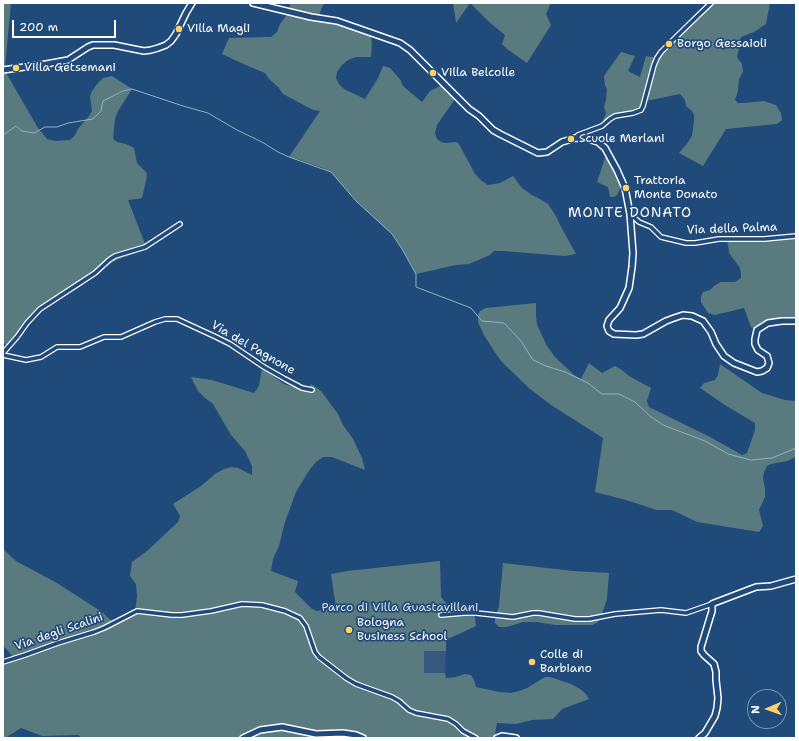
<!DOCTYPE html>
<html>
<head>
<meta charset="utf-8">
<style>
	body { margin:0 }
	#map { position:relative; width:799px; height:741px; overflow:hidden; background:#1f4a7a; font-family:"Shantell Sans",sans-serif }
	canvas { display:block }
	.frame { position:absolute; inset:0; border:4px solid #fff; pointer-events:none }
	.north { position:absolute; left:747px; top:689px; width:40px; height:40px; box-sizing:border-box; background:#1f4a7a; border:1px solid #7992af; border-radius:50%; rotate:268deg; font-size:11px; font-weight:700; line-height:16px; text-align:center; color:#fff }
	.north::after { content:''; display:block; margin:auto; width:14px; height:18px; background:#ffd166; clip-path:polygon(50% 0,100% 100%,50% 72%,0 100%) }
	.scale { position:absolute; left:12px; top:20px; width:104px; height:18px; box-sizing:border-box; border:2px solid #fff; border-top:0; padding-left:5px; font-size:12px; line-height:14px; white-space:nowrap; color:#fff; -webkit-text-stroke:3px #1f4a7a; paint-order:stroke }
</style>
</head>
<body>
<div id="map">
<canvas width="799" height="741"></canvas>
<div class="frame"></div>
<div class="north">N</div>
<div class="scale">200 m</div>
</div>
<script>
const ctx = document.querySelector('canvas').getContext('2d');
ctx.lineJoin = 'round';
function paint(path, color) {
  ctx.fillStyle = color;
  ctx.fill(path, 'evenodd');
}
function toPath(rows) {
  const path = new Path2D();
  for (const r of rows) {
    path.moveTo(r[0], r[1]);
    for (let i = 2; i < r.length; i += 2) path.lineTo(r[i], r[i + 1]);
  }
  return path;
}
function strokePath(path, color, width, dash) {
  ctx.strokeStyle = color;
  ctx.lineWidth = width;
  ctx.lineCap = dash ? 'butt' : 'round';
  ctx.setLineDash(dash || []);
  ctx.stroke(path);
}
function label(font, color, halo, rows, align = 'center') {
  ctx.font = font + ' "Shantell Sans",sans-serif';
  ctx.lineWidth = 3.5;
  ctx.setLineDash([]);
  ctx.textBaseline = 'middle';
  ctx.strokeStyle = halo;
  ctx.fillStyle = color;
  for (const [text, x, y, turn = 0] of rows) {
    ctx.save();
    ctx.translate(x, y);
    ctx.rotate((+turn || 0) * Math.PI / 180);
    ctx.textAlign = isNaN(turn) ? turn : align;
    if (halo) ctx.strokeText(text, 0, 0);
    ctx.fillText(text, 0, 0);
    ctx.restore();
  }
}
const built = toPath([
	[424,650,446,651,445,673,424,673]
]);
const green = toPath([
	[3,3,11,3,5,67,3,67],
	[291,3,324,3,318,17,370,33,372,42,371,57,356,57,348,60,342,65,337,72,336,78,339,84,344,89,365,99,378,78,383,66,390,68,400,79,403,86,422,102,430,91,442,85,455,99,437,125,435,133,437,139,441,142,445,143,456,142,459,144,475,174,482,181,488,185,500,183,513,176,522,188,532,195,540,199,548,204,556,216,560,225,576,254,565,256,503,251,494,251,490,255,469,264,456,265,416,274,402,249,392,234,356,201,331,172,323,168,297,159,289,157,320,111,313,110,283,94,279,88,269,79,265,73,248,66,222,54,229,38,271,37,277,32,280,24,286,16],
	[453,3,470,3,456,23,454,9],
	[474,3,551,3,546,14,551,25,527,63,507,49,502,44,505,35,488,21,472,5],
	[709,3,770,3,766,24,754,32,741,37,737,57,742,64,743,72,739,79,738,91,735,100,738,103,744,103,764,101,776,105,781,113,782,120,777,124,726,129,703,166,679,153,686,145,692,136,694,121,694,115,692,111,686,106,685,100,680,94,646,101,653,72,657,61,666,47],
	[621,52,635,56,628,71,640,77,646,56,657,58,641,110,621,115,601,125,606,113,604,107,606,100,607,90,605,85,604,76],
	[3,71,5,71,38,128,47,139,56,141,70,140,75,135,78,129,89,116,92,111,90,96,92,91,98,83,103,78,112,76,132,89,118,111,115,119,113,139,117,142,126,144,134,148,137,163,147,173,146,181,142,198,137,199,128,200,147,249,114,261,81,286,60,299,39,309,9,348,3,342],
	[606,155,617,175,621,187,617,195,614,197,610,197,608,187,597,182],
	[796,236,796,321,779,321,755,330,751,327,744,308,715,315,708,313,701,302,701,297,703,292,710,290,714,286,721,282,735,282,741,278,741,273,740,268,729,253,728,244,725,240],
	[536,303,536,316,537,325,547,346,555,357,574,375,581,379,589,363,602,373,615,366,622,370,629,376,651,388,647,401,649,407,710,437,742,455,747,453,755,430,755,423,728,407,700,388,704,383,715,380,718,375,720,364,762,393,785,400,796,401,796,457,787,461,771,464,767,466,764,472,763,478,765,489,765,497,759,510,763,526,759,532,697,522,672,510,657,510,626,500,595,492,603,438,551,405,530,389,502,362,494,351,484,335,478,322,478,315,480,311,486,308],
	[262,368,284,384,303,390,309,389,311,384,321,391,338,414,343,425,353,439,362,458,365,470,332,457,323,457,316,462,310,469,296,492,285,522,279,546,273,559,271,571,298,581,295,592,312,609,317,611,336,608,331,574,347,571,440,561,441,597,447,604,474,608,476,626,446,640,446,651,424,651,424,673,445,673,446,678,456,677,465,674,471,675,474,680,476,687,499,692,511,693,519,691,527,688,545,677,550,677,571,684,580,689,586,694,589,699,562,709,553,719,532,720,516,724,497,723,495,734,497,738,80,738,79,735,42,736,21,728,5,738,3,738,3,662,14,658,3,645,3,549,16,561,57,583,102,612,114,623,135,612,137,596,136,584,130,576,132,562,147,551,178,522,180,516,173,504,201,486,215,474,224,469,232,467,238,468,252,475,252,466,245,451,231,435,213,404,205,398,198,391,191,377,212,380,254,393,259,386],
	[503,563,573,571,609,573,607,599,601,617,598,622,592,625,555,625,537,622,523,622,507,627,499,627,495,623,495,619,499,606]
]);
const stream = toPath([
	[3,135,16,126,22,131,34,133,45,127,57,127,68,123,93,119,101,111,103,101,123,91,132,89,183,106,208,113,237,130,262,142,278,152,289,157,331,172,356,201,392,234,402,249,416,274,416,287,471,308,482,321,504,323,521,341,533,360,546,366,565,372,588,383,602,394,619,394,635,402,650,416,663,425,705,441,728,454,751,460,772,458,796,448]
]);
const street = toPath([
	[575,138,578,135,602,126,610,119,615,116,633,113,641,110,643,106,654,65,657,58,661,52,677,36,711,3],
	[630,214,639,222,651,227,661,237,686,243,695,243,719,239,764,239,796,236],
	[3,353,17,337,27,323,40,309,95,273,109,260,115,256,145,247,180,224],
	[3,355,26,360,41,357,57,347,80,347,104,337,121,337,155,322,165,319,177,319,216,337,230,344,264,367,285,379,302,388,312,390],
	[441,615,464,613,476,613,513,617,533,613,539,613,575,619,589,619,615,614,661,610,686,613,712,604],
	[3,662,25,655,58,643,94,632,104,628,137,611,172,615,182,615,211,611,242,604,262,605,285,611,300,618,306,626,315,652,319,657,346,678,356,684,392,697,399,701,409,710,416,713,448,719,456,724,463,731,476,738]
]);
const secondary = toPath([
	[253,3,311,17,337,21,360,29,400,43,410,50,469,109,479,116,493,130,500,134,538,153,547,152,562,142,575,138,588,139,598,142,605,148,617,170,625,188,630,214,633,253,632,267,629,288,620,308,609,320,607,326,609,331,614,334,636,335,643,334,666,321,674,318,683,315,692,316,703,321,711,332,716,344,724,356,734,363,757,372,762,371,767,368,769,363,767,356,758,350,755,344,755,339,757,330,768,323,782,321,796,321],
	[3,70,46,64,68,60,88,47,93,45,114,45,144,51,151,50,158,48,166,45,171,41,176,34,186,13,192,3],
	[243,738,260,730,282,727,316,734,343,733,356,735,363,738],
	[497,738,502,736,516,738],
	[699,738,705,733,715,716,717,708,718,698,716,680,716,672,714,664,704,655,701,651,701,647,712,611,712,604,714,603,756,587,771,586,796,579]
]);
const markers = [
	[179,29,4,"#ffd166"],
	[669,44,4,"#ffd166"],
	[16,68,4,"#ffd166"],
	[433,73,4,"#ffd166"],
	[571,139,4,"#ffd166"],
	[626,188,4,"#ffd166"],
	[349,630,4,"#ffd166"],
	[532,662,4,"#ffd166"]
];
const poiNames = [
	["Villa Magli",187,29],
	["Borgo Gessaioli",677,44],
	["Villa Getsemani",24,68],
	["Villa Belcolle",441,73],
	["Scuole Merlani",579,139],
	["Trattoria",634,181],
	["Monte Donato",634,195],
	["Bologna",357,623],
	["Business School",357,637],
	["Colle di",540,655],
	["Barbiano",540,669]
];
const streetNames = [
	["Via della Palma",732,229,-2],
	["Via del Pagnone",253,348,30],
	["Via degli Scalini",59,632,-19]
];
const parkNames = [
	["Parco di Villa Guastavillani",400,608]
];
const quarterNames = [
	["MONTE DONATO",630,213]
];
paint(built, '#365881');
paint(green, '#597b80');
strokePath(stream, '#91b0c8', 1);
strokePath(street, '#fff', 6);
strokePath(secondary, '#fff', 8);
strokePath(street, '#1f4a7a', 3.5);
strokePath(secondary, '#1f4a7a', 5);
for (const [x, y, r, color] of markers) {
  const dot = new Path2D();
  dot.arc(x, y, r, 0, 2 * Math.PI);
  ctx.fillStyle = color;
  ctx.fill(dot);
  strokePath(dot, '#1f4a7a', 1.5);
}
label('12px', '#fff', '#1f4a7a', poiNames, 'left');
label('12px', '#fff', '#1f4a7a', streetNames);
label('12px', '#d6dedf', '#1f4a7a', parkNames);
ctx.letterSpacing = '1px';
label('14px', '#fff', '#1f4a7a', quarterNames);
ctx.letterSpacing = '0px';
</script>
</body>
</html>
